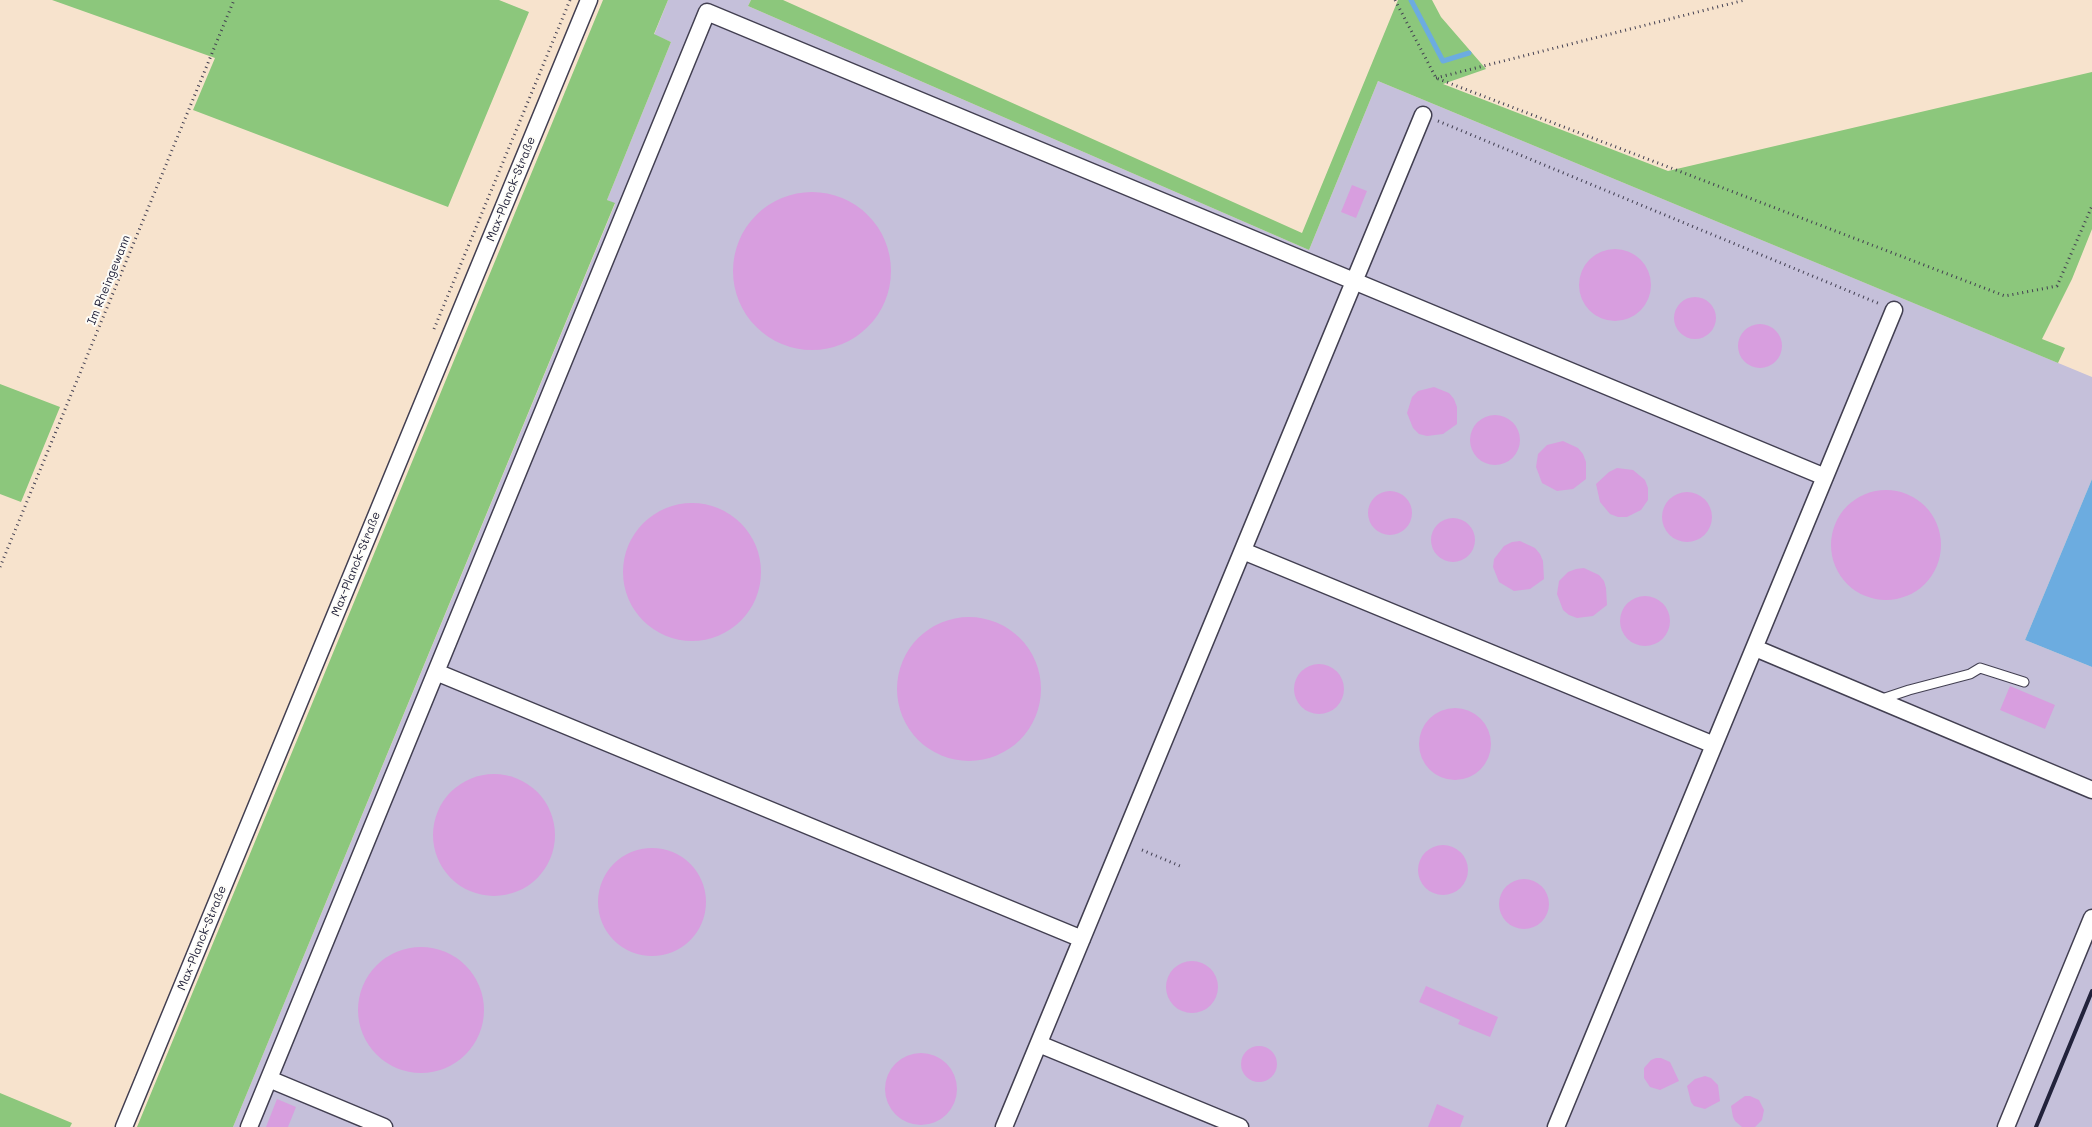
<!DOCTYPE html>
<html>
<head>
<meta charset="utf-8">
<style>
	body { margin:0 }
	canvas { display:block; background:#f7e3cd }
</style>
</head>
<body>
<canvas width="2092" height="1127"></canvas>
<script>
const ctx = document.querySelector('canvas').getContext('2d');
ctx.lineJoin = 'round';
function paint(path, color) {
  ctx.fillStyle = color;
  ctx.fill(path, 'evenodd');
}
function toPath(rows) {
  const path = new Path2D();
  for (const r of rows) {
    if (r.length === 3) {
      path.moveTo(r[0] + r[2], r[1]);
      path.arc(r[0], r[1], r[2], 0, 2 * Math.PI);
      continue;
    }
    path.moveTo(r[0], r[1]);
    for (let i = 2; i < r.length; i += 2) path.lineTo(r[i], r[i + 1]);
  }
  return path;
}
function strokePath(path, color, width, dash) {
  ctx.strokeStyle = color;
  ctx.lineWidth = width;
  ctx.lineCap = dash ? 'butt' : 'round';
  ctx.setLineDash(dash || []);
  ctx.stroke(path);
}
function label(font, color, halo, rows, align = 'center') {
  ctx.font = font + ' Mali,sans-serif';
  ctx.lineWidth = 4;
  ctx.setLineDash([]);
  ctx.textBaseline = 'middle';
  ctx.strokeStyle = halo;
  ctx.fillStyle = color;
  for (const [text, x, y, turn = 0] of rows) {
    ctx.save();
    ctx.translate(x, y);
    ctx.rotate((+turn || 0) * Math.PI / 180);
    ctx.textAlign = isNaN(turn) ? turn : align;
    if (halo) ctx.strokeText(text, 0, 0);
    ctx.fillText(text, 0, 0);
    ctx.restore();
  }
}
const industrial = toPath([
	[668,0,751,0,748,6,1309,250,1378,81,2092,377,2092,479,2025,640,2092,667,2092,1127,233,1127,615,204,607,200,671,42,654,35]
]);
const green = toPath([
	[52,0,499,0,529,12,448,207,193,110,215,58],
	[603,0,668,0,654,34,671,42,607,200,615,203,233,1127,137,1127],
	[751,0,783,0,1302,233,1398,0,1432,0,1441,17,1486,69,1443,84,1668,171,2092,72,2092,229,2072,279,2042,339,2065,348,2058,363,1378,81,1309,250,748,6],
	[0,384,60,407,21,502,0,494],
	[0,1093,72,1123,70,1127,0,1127]
]);
const water = toPath([
	[2092,479,2092,667,2025,640]
]);
const stream = toPath([
	[1411,0,1443,61,1469,53]
]);
const building = toPath([
	[1352,185,1367,191,1356,218,1341,212],
	[812,271,79],
	[1615,285,36],
	[1695,318,21],
	[1760,346,22],
	[1434,387,1449,393,1454,399,1457,407,1457,424,1443,434,1427,436,1419,434,1413,428,1407,413,1412,397,1418,391],
	[1495,440,25],
	[1563,441,1578,448,1583,454,1586,462,1586,479,1573,489,1557,491,1542,483,1536,467,1538,454,1547,445],
	[1617,468,1633,470,1645,480,1648,488,1648,500,1641,510,1627,517,1618,517,1610,514,1600,502,1596,484,1609,472],
	[1886,545,55],
	[1390,513,22],
	[1687,517,25],
	[692,572,69],
	[1453,540,22],
	[1520,541,1535,548,1540,554,1543,561,1544,579,1530,589,1514,591,1499,582,1493,567,1494,559,1504,546,1512,542],
	[1584,568,1599,575,1604,581,1606,588,1607,605,1593,616,1577,618,1569,615,1563,610,1557,594,1559,581,1568,572,1576,569],
	[1645,621,25],
	[969,689,72],
	[1319,689,25],
	[2010,686,2055,705,2045,729,2000,710],
	[1455,744,36],
	[494,835,61],
	[1443,870,25],
	[652,902,54],
	[1524,904,25],
	[421,1010,63],
	[1192,987,26],
	[1426,986,1498,1017,1490,1037,1458,1024,1460,1020,1419,1002],
	[1259,1064,18],
	[921,1089,36],
	[1656,1058,1661,1058,1670,1062,1679,1081,1660,1090,1650,1087,1644,1078,1644,1068,1651,1060],
	[1705,1076,1711,1078,1718,1085,1720,1101,1705,1109,1694,1106,1691,1102,1687,1086,1695,1079],
	[1745,1096,1750,1096,1759,1100,1764,1110,1762,1120,1755,1127,1742,1127,1735,1121,1733,1117,1731,1106],
	[277,1099,296,1107,288,1127,266,1127],
	[1437,1104,1464,1116,1460,1127,1428,1127]
]);
const path = toPath([
	[1395,0,1436,78,2005,296,2057,286,2092,206],
	[1436,78,1745,0],
	[1438,121,1880,304],
	[434,329,570,0],
	[0,567,234,0],
	[1142,850,1180,866]
]);
const lane = toPath([
	[1879,700,1909,690,1970,674,1980,668,2024,682]
]);
const street = toPath([
	[1243,551,1714,745],
	[1755,648,2092,790],
	[436,672,1082,939],
	[1039,1044,1240,1127],
	[269,1079,384,1127],
	[124,1127,589,0],
	[249,1127,707,12,1825,477],
	[1004,1127,1423,115],
	[1556,1127,1894,310],
	[2006,1127,2092,918]
]);
const rail = toPath([
	[2036,1127,2092,991]
]);
const streetNames = [
	["Max-Planck-Straße",511,189,-68],
	["Im Rheingewann",109,280,-68],
	["Max-Planck-Straße",356,564,-68],
	["Max-Planck-Straße",202,938,-68]
];
paint(industrial, '#c5c0da');
paint(green, '#8cc77c');
paint(water, '#6cace0');
strokePath(stream, '#6cace0', 5);
paint(building, '#d89edf');
strokePath(lane, '#423f51', 11);
strokePath(street, '#423f51', 19);
strokePath(path, '#423f51', 3, [1, 4]);
strokePath(lane, '#fff', 9);
strokePath(street, '#fff', 16);
strokePath(rail, '#22223b', 4);
label('12px', '#22223b', '#fdfcf7', streetNames);
</script>
</body>
</html>
